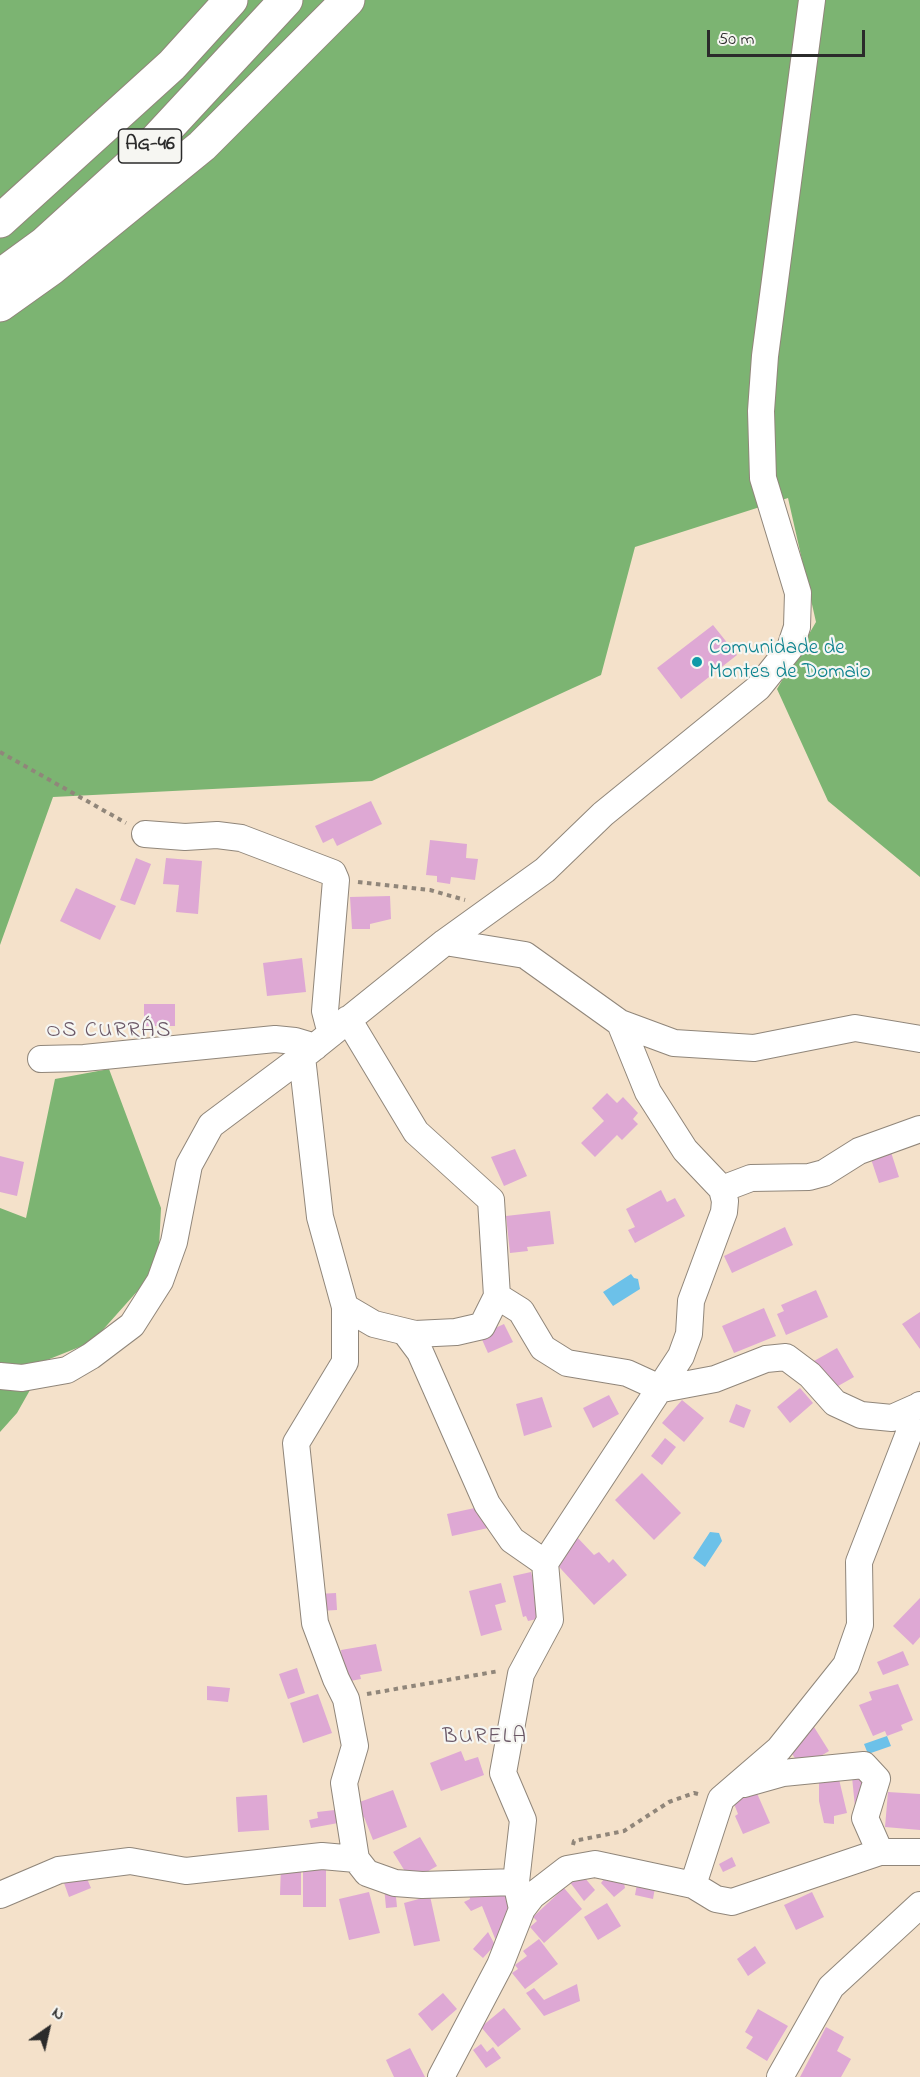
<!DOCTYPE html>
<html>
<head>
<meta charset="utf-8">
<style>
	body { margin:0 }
	#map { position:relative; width:920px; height:2077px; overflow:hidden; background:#f4e1ca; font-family:"Indie Flower",sans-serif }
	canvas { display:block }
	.north { position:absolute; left:18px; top:1999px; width:60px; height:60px; -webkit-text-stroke:4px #f6f6f2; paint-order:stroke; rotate:34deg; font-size:16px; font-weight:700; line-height:24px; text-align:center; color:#2b2b2b }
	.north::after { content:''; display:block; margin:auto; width:21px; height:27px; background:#2b2b2b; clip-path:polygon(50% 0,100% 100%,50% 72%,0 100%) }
	.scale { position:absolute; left:707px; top:30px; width:158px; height:27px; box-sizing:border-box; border:3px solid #2b2b2b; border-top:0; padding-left:8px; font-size:18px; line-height:21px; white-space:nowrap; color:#2b2b2b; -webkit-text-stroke:4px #f6f6f2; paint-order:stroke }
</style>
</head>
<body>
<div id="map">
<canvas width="920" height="2077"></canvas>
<div class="north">N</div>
<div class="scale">50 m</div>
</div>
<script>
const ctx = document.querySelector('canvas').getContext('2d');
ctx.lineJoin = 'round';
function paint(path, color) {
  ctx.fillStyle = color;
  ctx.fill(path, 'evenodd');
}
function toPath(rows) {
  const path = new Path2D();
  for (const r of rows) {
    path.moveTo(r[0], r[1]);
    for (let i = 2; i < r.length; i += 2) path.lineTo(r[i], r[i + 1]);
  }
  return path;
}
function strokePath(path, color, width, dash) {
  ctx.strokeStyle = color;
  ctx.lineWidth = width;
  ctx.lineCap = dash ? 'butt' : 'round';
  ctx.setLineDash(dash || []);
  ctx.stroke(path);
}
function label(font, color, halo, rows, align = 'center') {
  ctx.font = font + ' "Indie Flower",sans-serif';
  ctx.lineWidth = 4.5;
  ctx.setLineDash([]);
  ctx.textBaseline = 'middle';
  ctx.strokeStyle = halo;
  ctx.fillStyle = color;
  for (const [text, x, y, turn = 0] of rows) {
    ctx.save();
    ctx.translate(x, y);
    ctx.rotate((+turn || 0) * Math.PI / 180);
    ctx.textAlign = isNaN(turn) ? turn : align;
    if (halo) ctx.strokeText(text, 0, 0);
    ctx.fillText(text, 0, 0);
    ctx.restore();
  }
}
const forest = toPath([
	[0,0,920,0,920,877,828,801,777,689,816,622,788,498,635,547,601,675,372,781,53,797,0,945],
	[109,1069,161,1208,158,1268,92,1342,47,1360,17,1413,0,1432,0,1208,26,1218,55,1079]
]);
const water = toPath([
	[631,1274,634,1278,638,1279,640,1289,613,1306,603,1292],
	[710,1532,719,1533,722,1541,705,1567,693,1558],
	[887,1736,891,1746,868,1754,864,1744]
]);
const building = toPath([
	[713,625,737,655,681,699,657,668],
	[371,801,382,824,337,846,333,838,323,843,315,826],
	[430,840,467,844,466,858,478,859,475,880,451,877,450,884,437,882,437,876,426,875],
	[136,858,151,864,135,905,120,900],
	[166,858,202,861,198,914,176,912,179,885,163,884],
	[76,888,116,906,100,940,60,921],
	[390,896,391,919,370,924,370,929,352,929,350,897],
	[302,958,306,992,267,996,263,963],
	[144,1004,175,1004,175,1026,144,1026],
	[607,1093,617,1103,623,1097,638,1113,633,1119,638,1124,622,1140,617,1135,595,1157,581,1143,604,1121,592,1108],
	[889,1146,899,1177,879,1183,869,1153],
	[515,1149,527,1176,504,1186,491,1157],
	[0,1156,24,1162,17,1196,0,1192],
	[661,1190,667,1202,675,1198,685,1216,635,1243,628,1230,635,1227,626,1209],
	[550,1211,554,1244,527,1247,528,1251,510,1253,506,1216],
	[785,1227,793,1245,732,1273,724,1256],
	[816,1290,828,1317,786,1335,777,1314,784,1311,781,1305],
	[764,1308,776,1336,734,1353,722,1326],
	[920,1312,920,1349,902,1324],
	[504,1324,513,1342,488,1353,480,1335],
	[837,1348,854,1377,831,1390,814,1361],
	[800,1388,813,1403,790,1423,777,1407],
	[609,1395,619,1414,593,1428,583,1408],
	[542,1397,552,1427,524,1436,516,1404],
	[682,1400,704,1418,684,1442,662,1423],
	[736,1404,751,1410,744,1428,729,1422],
	[665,1438,676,1447,662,1465,651,1456],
	[642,1473,681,1513,654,1540,615,1500],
	[484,1506,488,1528,452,1536,447,1514],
	[576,1536,594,1555,599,1552,609,1563,613,1559,627,1575,594,1605,551,1558],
	[531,1572,541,1612,536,1613,537,1619,528,1621,526,1616,523,1617,513,1576],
	[501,1583,506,1602,495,1605,502,1630,481,1636,469,1591],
	[336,1593,337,1610,319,1611,318,1594],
	[920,1598,920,1637,913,1645,893,1626],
	[376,1644,382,1671,360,1675,361,1679,350,1681,350,1677,344,1678,341,1650],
	[903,1651,909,1665,883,1675,877,1662],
	[297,1668,305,1693,288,1699,279,1674],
	[898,1684,913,1720,901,1725,903,1730,887,1736,885,1731,873,1736,859,1705,872,1700,869,1692],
	[207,1686,230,1688,228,1702,207,1700],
	[318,1694,332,1733,303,1743,290,1703],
	[814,1727,829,1751,801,1768,786,1744],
	[461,1751,465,1761,478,1757,484,1775,441,1791,430,1763],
	[838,1775,847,1813,834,1816,834,1824,824,1823,819,1801,819,1778],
	[852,1777,864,1778,863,1807,855,1807],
	[393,1790,407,1827,373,1840,364,1817,359,1819,354,1804],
	[756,1791,770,1823,743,1834,735,1816,738,1814,733,1801],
	[888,1792,920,1794,920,1830,885,1827],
	[267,1795,269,1830,238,1832,236,1797],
	[335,1810,338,1823,311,1828,309,1820,318,1818,317,1812],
	[420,1837,437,1866,411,1881,393,1852],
	[732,1857,736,1866,723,1872,719,1864],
	[281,1866,301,1866,301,1895,280,1895],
	[303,1868,326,1868,326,1907,303,1907],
	[579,1871,595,1890,584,1901,566,1877],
	[610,1871,622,1873,625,1888,614,1897,601,1883],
	[85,1874,91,1888,69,1897,64,1883],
	[638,1879,656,1882,653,1899,635,1895],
	[384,1886,395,1887,397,1907,386,1908],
	[509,1888,518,1905,498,1946,482,1906,471,1911,464,1902,470,1899,469,1893],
	[564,1888,582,1909,544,1943,530,1927,537,1921,533,1917],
	[369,1892,380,1933,349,1940,339,1899],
	[812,1892,824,1917,796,1930,784,1905],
	[430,1896,440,1941,414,1946,404,1903],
	[607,1903,621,1926,598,1940,584,1917],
	[488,1932,495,1945,483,1958,473,1949],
	[539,1939,558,1964,525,1989,512,1973,518,1969,515,1965,527,1956,523,1951],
	[755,1946,766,1963,748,1976,737,1959],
	[577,1984,580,2001,544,2016,526,1993,534,1988,544,2000],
	[443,1993,457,2009,432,2031,418,2014],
	[504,2008,521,2029,498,2047,481,2027],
	[758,2009,788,2026,767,2061,746,2048,753,2037,745,2032],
	[826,2027,844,2037,837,2051,851,2059,841,2077,800,2077],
	[481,2044,487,2052,493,2047,501,2058,486,2068,473,2050],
	[410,2048,425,2077,394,2077,386,2060]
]);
const path = toPath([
	[0,752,126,823],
	[358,882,430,890,465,900],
	[367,1694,499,1671],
	[573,1845,574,1841,624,1831,669,1802,694,1793,698,1794]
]);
const minor = toPath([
	[145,834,185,837,217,835,241,838,333,873,336,880,325,1011,331,1034],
	[348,1019,416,1132,491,1200,497,1296,521,1311,543,1348,567,1363,627,1373,662,1389,715,1379,766,1359,786,1357,810,1375,835,1403,861,1415,892,1418,919,1406],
	[620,1023,674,1043,754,1048,855,1028,920,1039],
	[302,1057,320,1217,345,1307,374,1324,415,1334,456,1332,482,1326,497,1296],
	[41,1059,84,1058,275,1039,295,1041,315,1047],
	[722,1189,751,1178,809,1177,824,1173,859,1151,920,1129],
	[345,1307,345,1362,296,1443,315,1623,336,1679,346,1699,355,1746,344,1783,356,1859],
	[405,1332,420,1352,487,1504,512,1540,545,1563],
	[0,1376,22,1378,67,1370,91,1356,132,1325,160,1281,174,1242,189,1165,211,1125,302,1057,445,942,545,870,603,814,758,688,790,648,797,627,798,593,763,478,761,411,765,356,812,0],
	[920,1405,859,1562,860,1625,846,1665,779,1749,721,1799,693,1885,716,1899,732,1902,880,1852,920,1852],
	[744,1784,783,1773,864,1765,877,1779,865,1818,880,1852],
	[0,1895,59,1870,130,1861,186,1871,322,1856,356,1859,367,1873,395,1883,422,1885,516,1882],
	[522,1909,532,1896,567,1869,595,1864,693,1885],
	[441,2077,500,1965,522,1909,516,1882,523,1820,503,1773,521,1674,550,1620,545,1563,681,1356,689,1334,691,1301,724,1212,725,1201,722,1189,685,1150,648,1092,620,1023,525,955,445,942],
	[780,2077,831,1987,920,1905]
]);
const highway = toPath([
	[0,221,172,65,231,0],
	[0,276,45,243,144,153,286,0],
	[0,305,52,268,202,146,348,0]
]);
const markers = [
	[697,662,6,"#0f9aa8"]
];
const shields = [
	[150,146,63]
];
const shieldNames = [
	["AG-46",150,146]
];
const cultureNames = [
	["Comunidade de",709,650],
	["Montes de Domaio",709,674]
];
const neighbourhoodNames = [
	["OS CURRÁS",109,1032],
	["BURELA",485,1738]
];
paint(forest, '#7cb472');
paint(water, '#6cc1e9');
paint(building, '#dea8d4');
strokePath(minor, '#90867a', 28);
strokePath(highway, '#90867a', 35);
strokePath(path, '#90867a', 4, [4.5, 4.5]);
strokePath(minor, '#fff', 26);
strokePath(highway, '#fff', 33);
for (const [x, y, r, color] of markers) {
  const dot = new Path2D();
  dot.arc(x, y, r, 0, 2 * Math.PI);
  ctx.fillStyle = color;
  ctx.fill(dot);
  strokePath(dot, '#f6f6f2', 2);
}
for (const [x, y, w] of shields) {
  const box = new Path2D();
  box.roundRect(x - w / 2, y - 17, w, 34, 4.5);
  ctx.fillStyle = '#f6f6f2';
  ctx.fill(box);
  strokePath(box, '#2b2b2b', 1.5);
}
label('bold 20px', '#2b2b2b', null, shieldNames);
label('21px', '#0d838f', '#f6f6f2', cultureNames, 'left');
ctx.letterSpacing = '1.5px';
label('22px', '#6a5766', '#f6f6f2', neighbourhoodNames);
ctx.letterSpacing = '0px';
</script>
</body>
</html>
